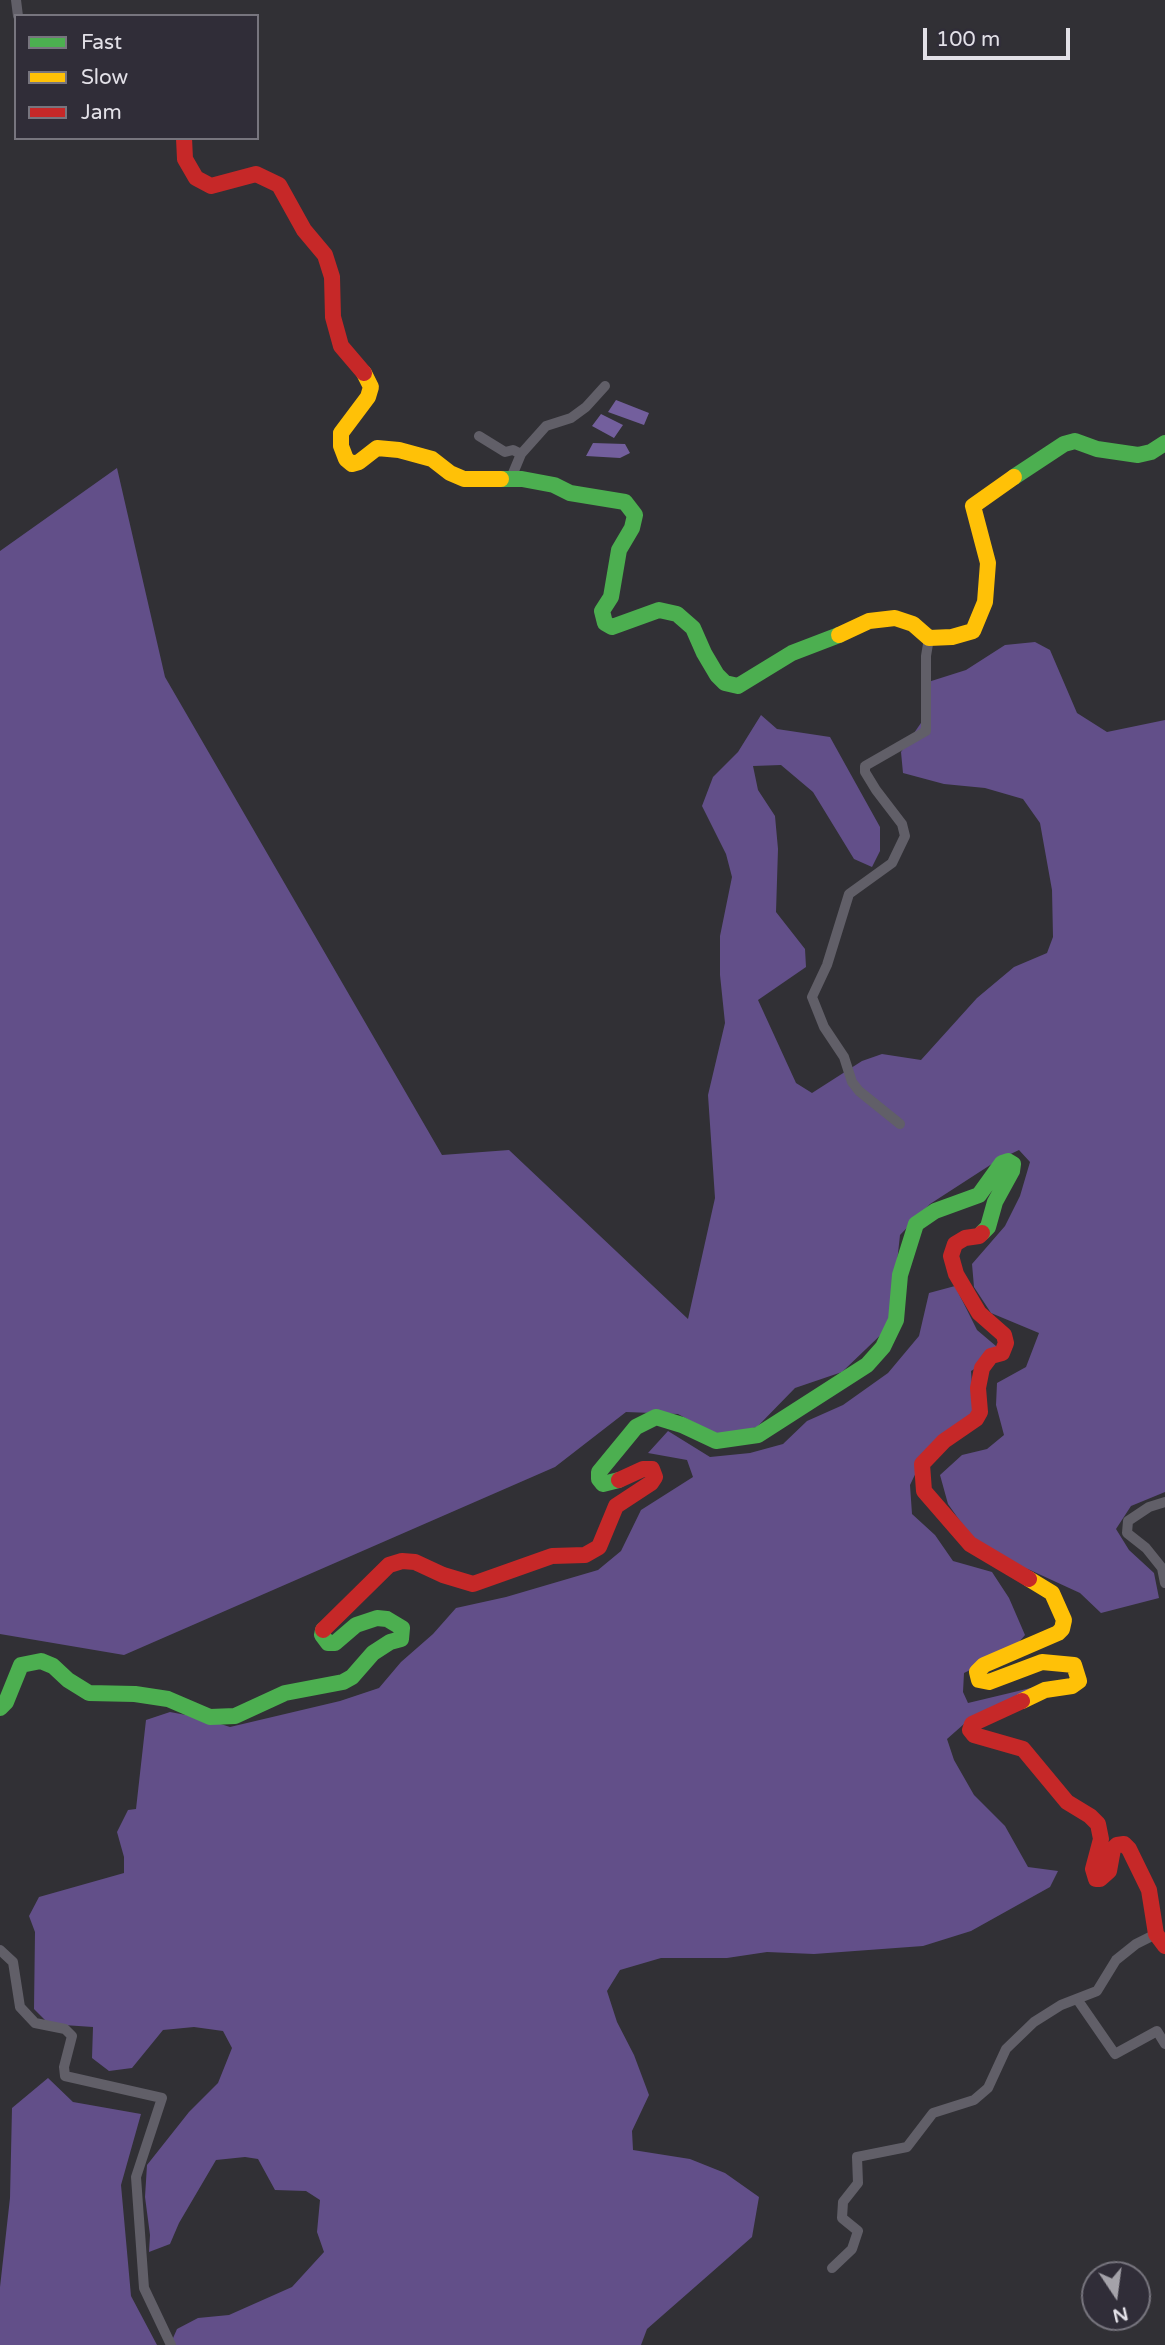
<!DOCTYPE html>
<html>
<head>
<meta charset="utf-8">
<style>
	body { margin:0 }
	#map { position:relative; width:1165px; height:2345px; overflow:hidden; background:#313035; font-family:"Varela Round",sans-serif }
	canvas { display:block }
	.legend { position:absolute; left:14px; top:14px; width:245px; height:126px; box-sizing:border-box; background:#302d38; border:2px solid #77757e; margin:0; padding:9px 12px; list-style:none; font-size:21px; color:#e2e0e7 }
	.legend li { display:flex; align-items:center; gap:14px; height:35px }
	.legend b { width:35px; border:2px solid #77757e }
	.north { position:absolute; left:1081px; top:2261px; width:70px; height:70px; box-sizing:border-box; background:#302d38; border:2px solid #77757e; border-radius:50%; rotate:167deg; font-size:19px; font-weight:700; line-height:28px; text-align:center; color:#e2e0e7 }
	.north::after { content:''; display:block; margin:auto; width:24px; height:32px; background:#a4a2a9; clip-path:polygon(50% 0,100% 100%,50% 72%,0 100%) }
	.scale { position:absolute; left:923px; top:28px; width:147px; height:32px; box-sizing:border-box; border:4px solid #e2e0e7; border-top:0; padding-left:9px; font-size:21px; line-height:24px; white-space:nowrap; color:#e2e0e7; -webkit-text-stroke:5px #302d38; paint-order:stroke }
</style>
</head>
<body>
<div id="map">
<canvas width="1165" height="2345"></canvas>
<ul class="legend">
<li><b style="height:9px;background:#4caf50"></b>Fast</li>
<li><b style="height:9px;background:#ffc107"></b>Slow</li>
<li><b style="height:9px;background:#c62828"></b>Jam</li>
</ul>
<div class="north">N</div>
<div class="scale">100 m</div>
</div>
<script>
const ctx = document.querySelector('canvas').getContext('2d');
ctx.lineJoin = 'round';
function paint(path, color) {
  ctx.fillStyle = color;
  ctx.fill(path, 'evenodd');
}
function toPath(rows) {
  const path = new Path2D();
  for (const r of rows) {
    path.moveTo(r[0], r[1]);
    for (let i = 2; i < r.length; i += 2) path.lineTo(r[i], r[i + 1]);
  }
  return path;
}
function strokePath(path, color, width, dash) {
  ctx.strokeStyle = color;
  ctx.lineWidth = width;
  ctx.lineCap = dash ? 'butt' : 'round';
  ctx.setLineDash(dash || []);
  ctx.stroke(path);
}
const forest = toPath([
	[117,468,165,677,442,1155,509,1150,688,1319,715,1198,708,1095,725,1023,720,975,720,936,732,877,726,854,702,806,713,777,738,752,761,715,777,729,830,737,880,827,880,851,872,867,854,859,813,792,781,765,753,766,758,790,775,816,778,849,776,912,805,949,806,967,758,1000,796,1083,812,1093,862,1061,882,1054,921,1060,977,998,1014,967,1047,953,1053,937,1052,890,1040,823,1023,799,985,788,944,784,903,773,901,752,923,720,925,683,966,670,1005,645,1035,642,1050,650,1077,713,1107,732,1165,720,1165,1492,1131,1506,1116,1529,1129,1550,1154,1573,1159,1598,1101,1613,1080,1593,1030,1570,982,1552,948,1504,940,1475,962,1455,987,1449,1004,1435,996,1405,997,1383,1026,1367,1039,1333,991,1313,974,1287,972,1264,1005,1226,1020,1196,1030,1162,1019,1150,998,1160,930,1204,900,1235,890,1326,842,1372,795,1388,757,1427,718,1436,678,1414,626,1412,555,1467,124,1655,0,1634,0,551],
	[955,1286,977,1330,1003,1352,971,1371,975,1427,922,1460,910,1485,912,1514,935,1535,953,1561,992,1572,1009,1598,1025,1635,1013,1649,964,1673,963,1692,968,1703,1035,1687,964,1724,947,1739,954,1760,974,1795,1005,1826,1028,1867,1058,1871,1050,1887,971,1931,923,1946,814,1954,767,1952,727,1958,661,1958,620,1970,607,1991,617,2022,634,2055,649,2095,632,2131,633,2150,690,2159,725,2173,759,2197,752,2237,647,2329,641,2345,170,2345,177,2329,198,2318,229,2315,292,2287,324,2252,317,2232,320,2200,306,2191,275,2190,258,2159,245,2157,216,2160,179,2223,170,2244,149,2252,150,2235,145,2197,147,2165,189,2112,218,2083,232,2048,223,2031,194,2027,163,2030,132,2068,109,2071,92,2058,93,2027,49,2024,34,2009,35,1932,29,1916,39,1897,124,1873,124,1857,117,1832,128,1810,136,1809,146,1720,170,1712,202,1718,230,1727,340,1701,379,1688,401,1662,433,1634,456,1608,506,1597,598,1570,621,1551,641,1510,693,1477,687,1460,648,1453,668,1431,710,1457,750,1453,783,1444,807,1421,843,1405,888,1373,919,1336,929,1293],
	[48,2078,73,2102,141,2114,121,2185,131,2296,157,2345,0,2345,0,2287,10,2198,12,2108]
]);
const water = toPath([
	[616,400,649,413,644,425,608,412],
	[601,414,623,425,614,438,592,426],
	[593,443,625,444,630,453,620,458,586,456]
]);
const street = toPath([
	[16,0,18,16],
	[479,436,505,452,513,450,521,454,511,478],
	[521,454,546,426,571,418,586,407,605,386],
	[900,1124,859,1091,852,1082,844,1057,824,1027,812,997,827,965,849,894,892,863,905,836,902,824,876,790,865,772,865,766,926,731,926,656,929,638],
	[1165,1502,1149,1507,1128,1521,1127,1533,1146,1548,1162,1568,1165,1583],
	[0,1950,13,1962,20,2007,35,2023,65,2029,72,2036,64,2067,65,2076,162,2098,136,2177,144,2288,171,2345],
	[1077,1999,1115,2054,1157,2031,1165,2044],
	[832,2268,852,2249,858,2231,842,2218,843,2202,858,2183,857,2157,907,2147,933,2113,974,2100,988,2088,1006,2049,1034,2022,1061,2005,1097,1991,1116,1960,1136,1944,1156,1934]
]);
const fast = toPath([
	[1014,477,1064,444,1075,441,1097,449,1138,455,1151,452,1165,443],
	[501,479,522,479,554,485,570,493,625,502,635,515,632,528,619,550,611,597,602,611,605,623,612,627,659,610,677,614,693,628,704,653,717,675,725,683,738,686,792,653,839,635],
	[619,1480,603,1484,599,1479,599,1472,636,1427,656,1417,682,1425,716,1441,758,1435,867,1365,883,1347,896,1320,900,1275,916,1224,935,1211,979,1195,1002,1163,1008,1161,1013,1164,1012,1171,995,1202,988,1227,982,1233],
	[0,1708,6,1702,21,1665,41,1661,53,1666,68,1680,89,1693,135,1694,168,1699,210,1717,235,1716,285,1693,343,1682,352,1677,373,1653,390,1642,401,1639,402,1628,387,1619,377,1618,356,1625,335,1643,328,1643,322,1635,323,1630]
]);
const slow = toPath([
	[364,373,371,387,368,397,341,433,341,446,346,459,352,464,359,462,377,448,399,450,432,459,450,473,464,479,501,479],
	[839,635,869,621,895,618,913,624,929,638,952,637,973,631,985,602,988,563,973,506,1014,477],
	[1022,1701,1045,1690,1072,1686,1079,1681,1074,1665,1042,1662,989,1682,979,1680,977,1672,984,1665,1058,1633,1062,1629,1064,1620,1052,1593,1029,1579]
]);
const jam = toPath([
	[184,138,185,159,196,178,211,186,256,174,279,185,304,230,325,255,332,277,333,317,341,346,364,373],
	[982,1233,979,1236,965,1238,955,1244,951,1256,956,1274,979,1313,1004,1335,1006,1343,1002,1353,991,1356,982,1368,978,1388,980,1412,976,1419,944,1441,922,1464,924,1491,970,1544,1029,1579],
	[323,1630,389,1565,402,1561,415,1562,443,1575,473,1584,552,1556,585,1555,599,1547,616,1506,651,1483,655,1477,652,1469,643,1469,619,1480],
	[1022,1701,972,1724,970,1730,974,1735,1023,1749,1067,1802,1090,1816,1098,1824,1101,1839,1093,1869,1096,1879,1100,1879,1109,1871,1113,1849,1117,1845,1124,1844,1129,1849,1149,1890,1156,1934,1165,1946]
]);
paint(forest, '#624f89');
paint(water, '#735f9d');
strokePath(street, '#615f68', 10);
strokePath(fast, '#4caf50', 16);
strokePath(slow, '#ffc107', 16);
strokePath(jam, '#c62828', 16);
</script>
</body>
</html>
